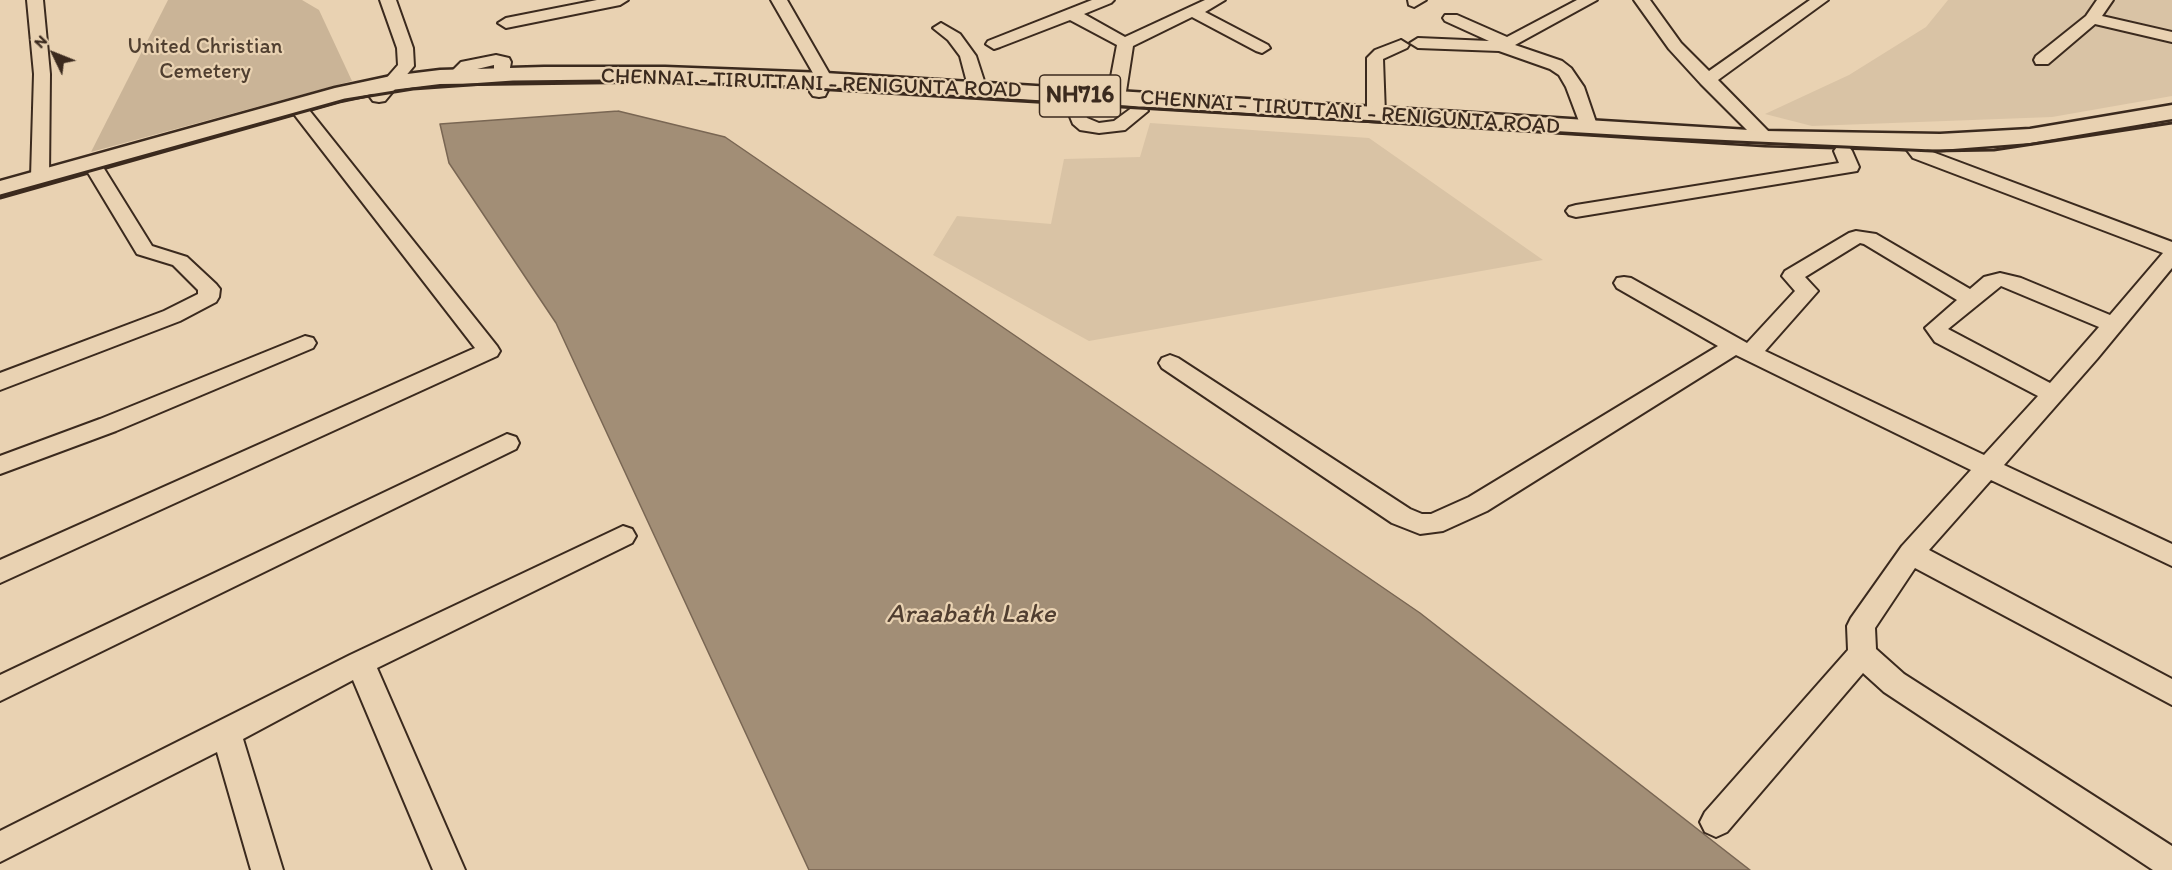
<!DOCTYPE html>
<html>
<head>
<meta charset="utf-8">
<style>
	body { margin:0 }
	#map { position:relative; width:2172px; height:870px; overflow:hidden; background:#e9d2b2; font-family:Itim,sans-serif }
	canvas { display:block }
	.north { position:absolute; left:24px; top:24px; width:60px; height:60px; -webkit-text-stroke:4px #e9d2b2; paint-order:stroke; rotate:313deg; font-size:16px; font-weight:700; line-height:24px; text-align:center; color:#3b2a1e }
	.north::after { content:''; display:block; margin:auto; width:21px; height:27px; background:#3b2a1e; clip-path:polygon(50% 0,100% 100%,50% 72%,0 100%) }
</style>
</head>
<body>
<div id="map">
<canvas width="2172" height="870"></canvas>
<div class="north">N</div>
</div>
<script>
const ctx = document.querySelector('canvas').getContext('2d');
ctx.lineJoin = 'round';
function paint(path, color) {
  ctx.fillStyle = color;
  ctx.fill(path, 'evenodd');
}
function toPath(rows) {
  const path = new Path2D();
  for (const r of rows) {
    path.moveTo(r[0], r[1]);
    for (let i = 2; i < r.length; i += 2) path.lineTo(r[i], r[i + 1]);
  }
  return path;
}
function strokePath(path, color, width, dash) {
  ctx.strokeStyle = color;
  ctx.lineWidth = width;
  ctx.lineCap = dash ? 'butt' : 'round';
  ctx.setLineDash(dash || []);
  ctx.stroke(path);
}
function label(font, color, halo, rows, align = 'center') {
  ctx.font = font + ' Itim,sans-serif';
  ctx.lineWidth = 4.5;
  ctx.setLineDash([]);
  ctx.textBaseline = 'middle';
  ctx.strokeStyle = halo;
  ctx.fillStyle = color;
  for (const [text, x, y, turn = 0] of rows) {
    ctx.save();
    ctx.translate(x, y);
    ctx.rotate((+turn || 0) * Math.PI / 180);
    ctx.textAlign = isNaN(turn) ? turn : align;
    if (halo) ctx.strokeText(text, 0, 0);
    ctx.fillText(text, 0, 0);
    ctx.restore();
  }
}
const built = toPath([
	[1948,0,2172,0,2172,96,2052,117,1812,126,1765,114,1849,75,1926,27],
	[1150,123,1369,138,1543,260,1089,341,933,255,957,216,1051,224,1064,159,1140,157]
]);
const green = toPath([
	[168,0,302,0,319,10,352,81,91,152]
]);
const water = toPath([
	[618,111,725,137,1420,613,1750,870,809,870,556,323,449,163,440,124,618,111]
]);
const minor = toPath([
	[27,0,43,0,50,74,49,177,47,181,40,183,33,181,31,177,34,74,27,0],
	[380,0,396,0,413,48,414,66,385,101,379,102,373,101,370,97,398,65,397,48,380,0],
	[597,0,628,0,620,5,506,28,498,23,506,18,597,0],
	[771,0,787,0,833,80,825,96,819,97,813,96,810,92,817,80,771,0],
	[1092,0,1114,0,1111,3,1084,14,1125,37,1205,0,1225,0,1205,12,1268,45,1270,48,1262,53,1256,51,1192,17,1133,46,1125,98,1122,102,1116,103,1110,102,1107,98,1117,45,1070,20,1000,47,994,49,986,44,988,41,1092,0],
	[1408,0,1426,0,1414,7,1409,5,1408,0],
	[1577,0,1597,0,1515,45,1562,61,1571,68,1584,87,1598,128,1595,132,1583,132,1566,87,1559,75,1550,69,1499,51,1418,48,1410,43,1418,38,1489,41,1445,21,1443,18,1445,15,1457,15,1507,37,1577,0],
	[1634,0,1650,0,1681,43,1709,71,1810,0,1828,0,1718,80,1771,134,1774,138,1771,142,1759,142,1701,84,1669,49,1634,0],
	[2097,0,2113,0,2102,16,2172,32,2172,42,2095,24,2048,64,2036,64,2034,60,2036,56,2086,16,2097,0],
	[941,23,960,34,976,56,987,90,984,94,972,94,969,90,960,56,948,40,933,28,941,23],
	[1401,40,1409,45,1407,48,1383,59,1385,114,1382,118,1370,118,1367,114,1367,58,1375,50,1401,40],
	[496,55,509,58,511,62,508,79,496,79,494,75,494,65,473,70,460,81,454,82,448,81,446,77,461,62,496,55],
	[1075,102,1081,103,1087,118,1099,123,1114,121,1133,107,1139,106,1145,107,1148,111,1125,130,1099,133,1080,130,1073,124,1066,107,1069,103,1075,102],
	[303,109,309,110,497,346,500,351,497,356,0,583,0,560,475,348,297,118,294,114,297,110,303,109],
	[1909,136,1915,137,1927,150,2172,242,2172,268,2097,359,2004,465,2172,544,2172,566,1991,480,1929,550,2172,679,2172,705,1915,568,1875,628,1876,649,1904,674,2172,846,2172,870,2153,870,1884,692,1863,673,1727,832,1716,837,1705,832,1700,822,1705,812,1848,650,1847,626,1851,618,1902,546,1971,470,1736,355,1487,511,1443,531,1420,534,1392,523,1162,368,1159,363,1162,358,1170,355,1178,358,1410,509,1422,514,1431,514,1469,497,1718,346,1617,288,1614,283,1617,278,1624,277,1631,278,1747,343,1795,291,1782,276,1785,271,1849,233,1856,231,1876,234,1970,289,1984,277,2000,273,2021,278,2110,315,2163,253,1913,158,1900,141,1903,137,1909,136],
	[1860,243,1864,244,1957,300,1925,328,1935,342,2038,396,1984,455,1765,351,1818,291,1805,277,1860,243],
	[2001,286,2099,327,2050,383,1948,329,2001,286],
	[1843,145,1849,147,1852,151,1859,167,1857,171,1576,217,1569,215,1566,211,1569,207,1576,205,1839,163,1834,151,1837,147,1843,145],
	[96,165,103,167,152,246,187,257,216,284,220,289,219,297,216,302,180,321,0,390,0,373,164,311,198,294,198,290,173,265,137,254,87,171,89,167,96,165],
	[305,336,313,338,316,343,313,348,116,431,0,474,0,456,100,419,305,336],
	[507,434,516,437,519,443,516,449,0,701,0,675,507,434],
	[623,526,632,529,636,536,632,543,377,668,465,870,433,870,353,680,243,739,283,870,251,870,217,752,0,862,0,831,350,655,623,526]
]);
const highway = toPath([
	[544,67,665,67,825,73,1765,131,1940,134,2030,129,2172,105,2172,119,2030,143,1940,150,1765,145,825,87,665,81,440,84,391,90,339,101,0,197,0,181,335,88,391,76,440,70,544,67]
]);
const rail = toPath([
	[0,196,345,100,413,89,513,82,606,81,747,85,1649,138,1932,151,1994,150,2172,123]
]);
const farParknames = [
	["United Christian",205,47],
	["Cemetery",205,72]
];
const farStreetnames = [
	["CHENNAI - TIRUTTANI - RENIGUNTA ROAD",811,84,2],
	["CHENNAI - TIRUTTANI - RENIGUNTA ROAD",1350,113,4]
];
const shields = [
	[1080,96,81]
];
const shieldNames = [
	["NH716",1080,96]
];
const waterNames = [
	["Araabath Lake",971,615]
];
paint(built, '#d9c3a5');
paint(green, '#cab497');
paint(water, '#a28e76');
strokePath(water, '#796653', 1.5);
strokePath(minor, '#3b2a1e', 4);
strokePath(highway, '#3b2a1e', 5);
paint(minor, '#e9d2b2');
paint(highway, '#e9d2b2');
strokePath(rail, '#3b2a1e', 3);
label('22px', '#503f30', '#e9d2b2', farParknames);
label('22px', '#3b2a1e', '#e9d2b2', farStreetnames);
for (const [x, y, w] of shields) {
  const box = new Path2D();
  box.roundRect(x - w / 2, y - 21, w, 42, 4.5);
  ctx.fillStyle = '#e9d2b2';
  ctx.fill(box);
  strokePath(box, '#3b2a1e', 1.5);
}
label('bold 24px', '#3b2a1e', null, shieldNames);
label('italic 27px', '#503e30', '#e9d2b2', waterNames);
</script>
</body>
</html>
